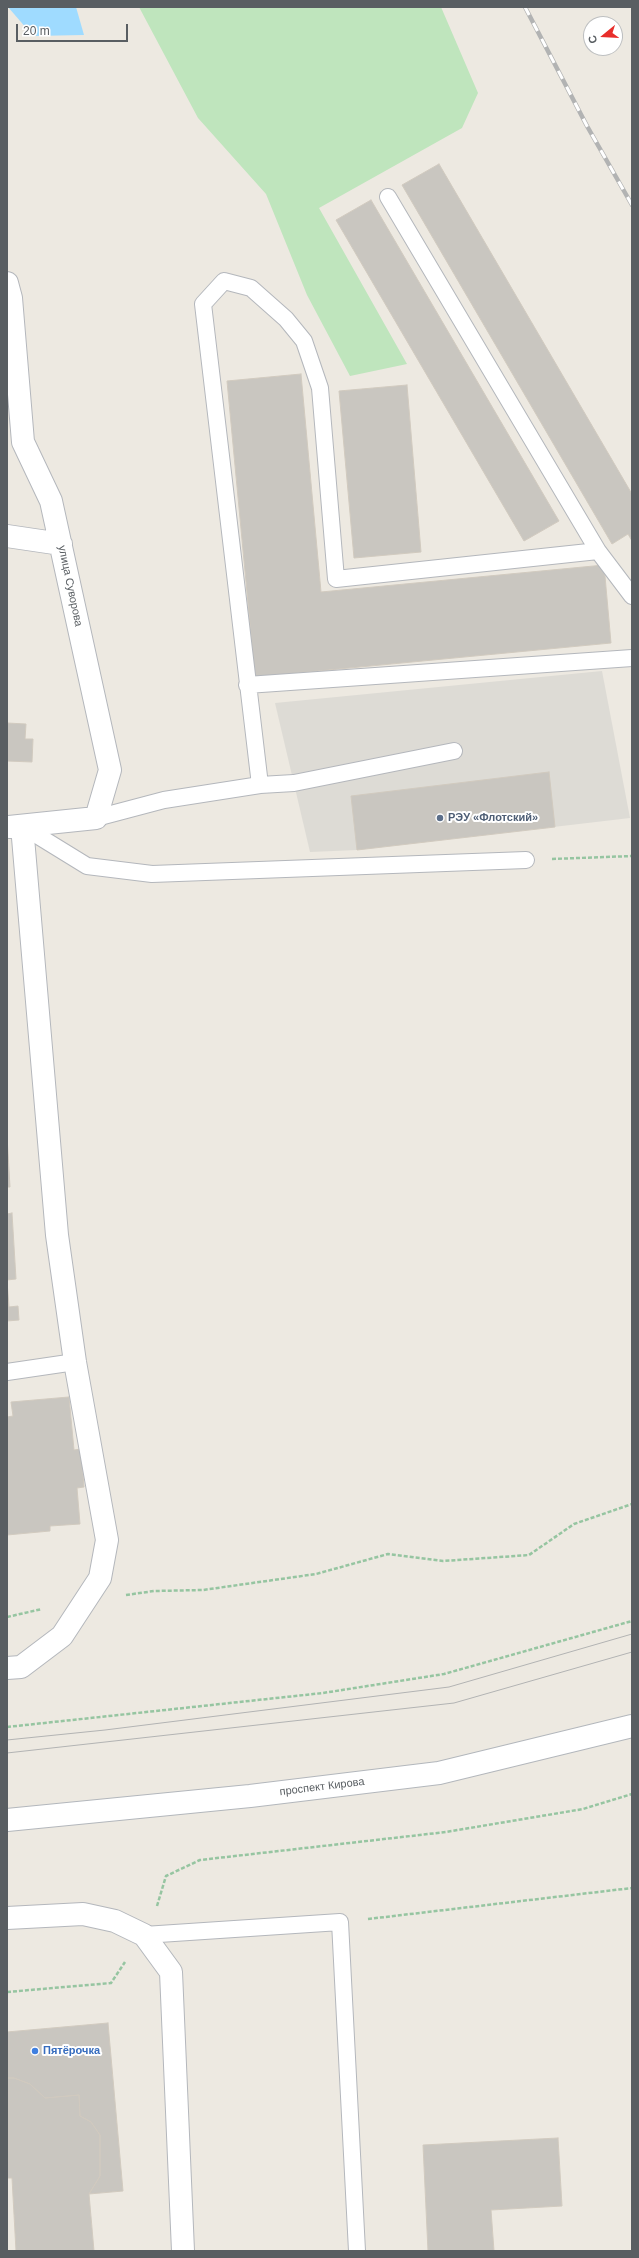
<!DOCTYPE html>
<html>
<head>
<meta charset="utf-8">
<style>
	body { margin:0 }
	#map { position:relative; width:639px; height:2258px; overflow:hidden; background:#ede9e1; font-family:Arial,sans-serif }
	canvas { display:block }
	.frame { position:absolute; inset:0; border:8px solid #595e62; pointer-events:none }
	.north { position:absolute; left:583px; top:16px; width:40px; height:40px; box-sizing:border-box; background:#fff; border:1px solid #bdbfc0; border-radius:50%; rotate:252deg; font-size:11px; font-weight:700; line-height:16px; text-align:center; color:#595e62 }
	.north::after { content:''; display:block; margin:auto; width:14px; height:18px; background:#e82e2b; clip-path:polygon(50% 0,100% 100%,50% 72%,0 100%) }
	.scale { position:absolute; left:16px; top:24px; width:112px; height:18px; box-sizing:border-box; border:2px solid #595e62; border-top:0; padding-left:5px; font-size:12px; line-height:14px; white-space:nowrap; color:#595e62; -webkit-text-stroke:3px #fff; paint-order:stroke }
</style>
</head>
<body>
<div id="map">
<canvas width="639" height="2258"></canvas>
<div class="frame"></div>
<div class="north">С</div>
<div class="scale">20 m</div>
</div>
<script>
const ctx = document.querySelector('canvas').getContext('2d');
ctx.lineJoin = 'round';
function paint(path, color) {
  ctx.fillStyle = color;
  ctx.fill(path, 'evenodd');
}
function toPath(rows) {
  const path = new Path2D();
  for (const r of rows) {
    path.moveTo(r[0], r[1]);
    for (let i = 2; i < r.length; i += 2) path.lineTo(r[i], r[i + 1]);
  }
  return path;
}
function strokePath(path, color, width, dash) {
  ctx.strokeStyle = color;
  ctx.lineWidth = width;
  ctx.lineCap = dash ? 'butt' : 'round';
  ctx.setLineDash(dash || []);
  ctx.stroke(path);
}
function label(font, color, halo, rows, align = 'center') {
  ctx.font = font + ' Arial,sans-serif';
  ctx.lineWidth = 4;
  ctx.setLineDash([]);
  ctx.textBaseline = 'middle';
  ctx.strokeStyle = halo;
  ctx.fillStyle = color;
  for (const [text, x, y, turn = 0] of rows) {
    ctx.save();
    ctx.translate(x, y);
    ctx.rotate((+turn || 0) * Math.PI / 180);
    ctx.textAlign = isNaN(turn) ? turn : align;
    if (halo) ctx.strokeText(text, 0, 0);
    ctx.fillText(text, 0, 0);
    ctx.restore();
  }
}
const industrial = toPath([
	[602,671,630,818,357,850,310,852,275,703]
]);
const green = toPath([
	[139,7,441,7,478,93,462,128,319,208,407,364,350,376,307,295,266,194,198,118]
]);
const water = toPath([
	[8,7,76,7,84,35,33,36]
]);
const building = toPath([
	[439,164,632,494,632,541,628,534,612,544,402,185,439,164],
	[371,200,559,521,524,541,336,220,371,200],
	[301,374,321,592,604,565,611,643,255,677,227,381,301,374],
	[407,385,421,552,354,558,339,391,407,385],
	[7,723,26,724,25,739,33,739,32,762,7,761,7,723],
	[549,772,555,827,357,850,351,796,549,772],
	[7,1136,10,1187,7,1187,7,1136],
	[12,1213,16,1279,7,1280,7,1214,12,1213],
	[7,1281,9,1307,18,1306,19,1320,7,1321,7,1281],
	[69,1397,74,1450,81,1449,84,1487,77,1488,80,1524,50,1526,50,1531,7,1535,7,1417,13,1416,11,1402,69,1397],
	[108,2023,123,2191,89,2194,100,2176,100,2135,91,2122,80,2116,79,2095,45,2098,30,2084,14,2078,7,2078,7,2032,108,2023],
	[7,2078,14,2078,30,2084,45,2098,79,2095,80,2116,91,2122,100,2135,100,2176,89,2194,94,2251,16,2251,12,2178,7,2178,7,2078],
	[558,2138,562,2206,491,2210,494,2251,428,2251,423,2145,558,2138]
]);
const path = toPath([
	[552,859,632,856],
	[126,1595,154,1591,203,1590,316,1574,388,1554,443,1561,529,1555,574,1524,632,1504],
	[7,1617,42,1609],
	[7,1727,323,1693,444,1674,632,1621],
	[157,1906,166,1876,200,1860,446,1832,583,1809,632,1794],
	[368,1919,632,1888],
	[7,1992,111,1983,125,1962]
]);
const lane = toPath([
	[598,551,632,596],
	[247,685,632,658],
	[260,785,203,304,224,281,251,288,286,319,304,341,320,388,336,579,598,551,388,197],
	[96,818,164,800,260,785,294,783,454,751],
	[22,826,87,866,152,874,526,860],
	[7,1372,75,1362],
	[144,1935,340,1922,357,2251]
]);
const street = toPath([
	[7,283,11,298,23,442,51,501,110,770,96,818,9,827],
	[7,536,61,544],
	[7,1668,21,1667,62,1636,100,1578,107,1540,75,1362,57,1235,22,826],
	[7,1918,83,1914,115,1921,144,1935,171,1972,183,2251]
]);
const secondary = toPath([
	[7,1820,250,1796,439,1773,632,1726]
]);
const tram = toPath([
	[7,1740,105,1730,449,1687,632,1634],
	[7,1753,454,1703,632,1652]
]);
const rail = toPath([
	[525,7,587,126,632,205]
]);
const markers = [
	[440,818,4,"#5c6f8a"],
	[35,2051,4,"#3f7fe0"]
];
const streetNames = [
	["улица Суворова",70,586,78],
	["проспект Кирова",322,1787,-7]
];
const serviceNames = [
	["РЭУ «Флотский»",448,818]
];
const shopNames = [
	["Пятёрочка",43,2051]
];
paint(industrial, '#dddbd5');
paint(green, '#bfe5bd');
paint(water, '#9fdbff');
paint(building, '#c9c6c0');
strokePath(building, '#d1cabf', 1);
strokePath(lane, '#b4b7bc', 18);
strokePath(street, '#b4b7bc', 24);
strokePath(secondary, '#b3b7bc', 24);
strokePath(path, '#96c5a1', 2.5, [4, 2]);
strokePath(lane, '#fff', 16);
strokePath(street, '#fff', 22);
strokePath(secondary, '#fff', 22);
strokePath(tram, '#b2b3b3', 1);
strokePath(rail, '#b2b3b3', 4.5);
strokePath(rail, '#fff', 3, [9]);
for (const [x, y, r, color] of markers) {
  const dot = new Path2D();
  dot.arc(x, y, r, 0, 2 * Math.PI);
  ctx.fillStyle = color;
  ctx.fill(dot);
  strokePath(dot, '#fff', 1.5);
}
label('11px', '#595e62', '#fff', streetNames);
label('bold 11px', '#4e5e75', '#fff', serviceNames, 'left');
label('bold 11px', '#366cbe', '#fff', shopNames, 'left');
</script>
</body>
</html>
